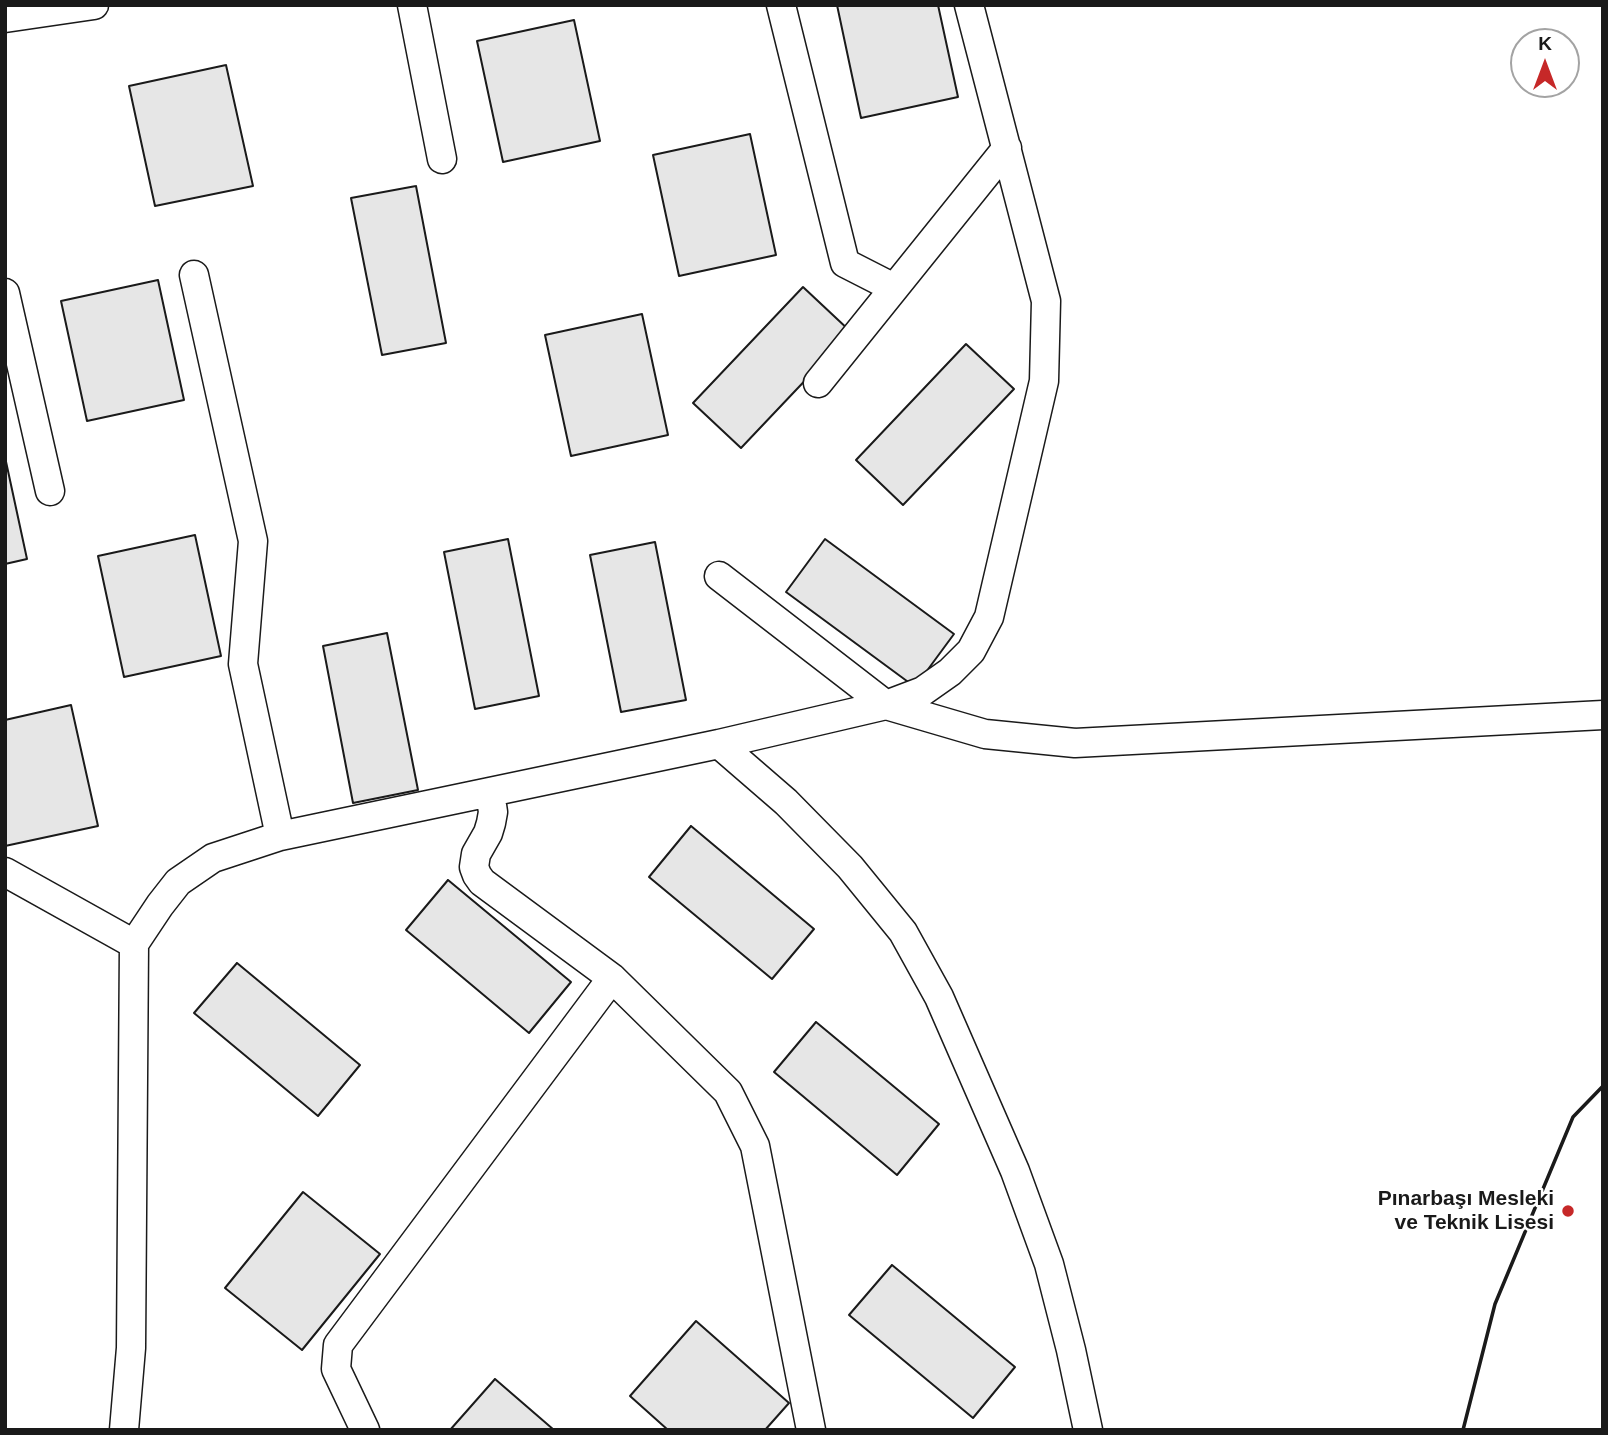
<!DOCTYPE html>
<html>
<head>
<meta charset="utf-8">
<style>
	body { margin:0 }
	#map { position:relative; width:1608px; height:1435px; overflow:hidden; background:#fff; font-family:Arial,sans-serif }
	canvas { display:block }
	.frame { position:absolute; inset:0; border:7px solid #1a1a1a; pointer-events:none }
	.north { position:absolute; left:1510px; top:28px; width:70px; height:70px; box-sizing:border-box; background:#fff; border:2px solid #a3a3a3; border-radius:50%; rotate:0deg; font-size:19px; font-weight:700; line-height:28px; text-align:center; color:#1a1a1a }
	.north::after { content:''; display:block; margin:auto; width:24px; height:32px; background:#c62828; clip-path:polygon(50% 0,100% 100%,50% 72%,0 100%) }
</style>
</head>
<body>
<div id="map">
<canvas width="1608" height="1435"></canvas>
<div class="frame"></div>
<div class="north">K</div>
</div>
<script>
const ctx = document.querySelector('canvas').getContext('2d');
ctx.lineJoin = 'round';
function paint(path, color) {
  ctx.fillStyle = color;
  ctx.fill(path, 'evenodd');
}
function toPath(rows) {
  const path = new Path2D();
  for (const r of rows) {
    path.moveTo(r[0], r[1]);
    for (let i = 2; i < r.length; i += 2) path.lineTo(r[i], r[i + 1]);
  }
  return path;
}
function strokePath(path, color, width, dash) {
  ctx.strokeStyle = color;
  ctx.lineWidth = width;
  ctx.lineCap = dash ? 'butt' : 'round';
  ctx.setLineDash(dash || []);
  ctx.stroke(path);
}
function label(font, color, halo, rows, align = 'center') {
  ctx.font = font + ' Arial,sans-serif';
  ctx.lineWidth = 5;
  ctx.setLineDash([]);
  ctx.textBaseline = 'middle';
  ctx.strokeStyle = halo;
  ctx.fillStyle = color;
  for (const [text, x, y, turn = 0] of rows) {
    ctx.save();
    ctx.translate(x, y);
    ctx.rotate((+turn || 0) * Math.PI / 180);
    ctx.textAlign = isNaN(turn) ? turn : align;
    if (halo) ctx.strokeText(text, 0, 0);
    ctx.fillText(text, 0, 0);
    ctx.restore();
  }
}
const building = toPath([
	[837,5,938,5,958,97,861,118,837,5],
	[574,20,600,141,503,162,477,41,574,20],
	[226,65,253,186,155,206,129,86,226,65],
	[750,134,776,255,679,276,653,155,750,134],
	[416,186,446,343,382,355,351,198,416,186],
	[158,280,184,400,87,421,61,301,158,280],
	[803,287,851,332,741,448,693,403,803,287],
	[642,314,668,435,571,456,545,335,642,314],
	[966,344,1014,389,903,505,856,460,966,344],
	[5,457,27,559,5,564,5,457],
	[195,535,221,656,124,677,98,556,195,535],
	[508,539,539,696,475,709,444,552,508,539],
	[825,539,954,634,915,687,786,592,825,539],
	[655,542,686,700,621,712,590,555,655,542],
	[387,633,418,790,353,803,323,646,387,633],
	[71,705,98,826,5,846,5,720,71,705],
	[691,826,814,929,772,979,649,877,691,826],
	[448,880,571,982,529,1033,406,930,448,880],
	[237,963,360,1065,318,1116,194,1013,237,963],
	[816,1022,939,1124,897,1175,774,1072,816,1022],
	[303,1192,380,1254,302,1350,225,1288,303,1192],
	[892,1265,1015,1367,973,1418,849,1315,892,1265],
	[696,1321,789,1403,765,1430,668,1430,630,1396,696,1321],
	[495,1379,554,1430,450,1430,495,1379]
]);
const street = toPath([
	[412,5,442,159],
	[781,5,845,263,894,288],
	[5,18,94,5],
	[194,275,253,541,243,664,280,836],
	[5,293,50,491],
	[818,383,1007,148],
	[719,576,886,705,985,734,1075,743,1603,715],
	[719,744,886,705,923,691,950,672,971,651,989,617,1044,381,1046,301,969,5],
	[490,792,493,812,491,823,488,833,476,854,474,867,477,875,482,882,612,978],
	[5,872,134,944],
	[124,1430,131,1348,134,944,160,905,178,882,213,858,280,836,719,744,786,802,850,867,903,932,939,997,1015,1171,1049,1264,1071,1350,1088,1430],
	[365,1430,336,1369,338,1345,612,978,728,1092,755,1146,811,1430]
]);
const wall = toPath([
	[1463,1430,1495,1304,1573,1117,1603,1086]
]);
const markers = [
	[1568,1211,7,"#c62828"]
];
const poiNames = [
	["Pınarbaşı Mesleki",1554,1199],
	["ve Teknik Lisesi",1554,1223]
];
paint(building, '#e6e6e6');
strokePath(building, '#1a1a1a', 2);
strokePath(street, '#1a1a1a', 31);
strokePath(street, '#fff', 28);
strokePath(wall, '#1a1a1a', 3.5);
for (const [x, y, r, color] of markers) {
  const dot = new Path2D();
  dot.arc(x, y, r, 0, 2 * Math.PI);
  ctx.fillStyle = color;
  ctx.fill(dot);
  strokePath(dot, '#fff', 2.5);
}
label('bold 21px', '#1a1a1a', '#fff', poiNames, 'right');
</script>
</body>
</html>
